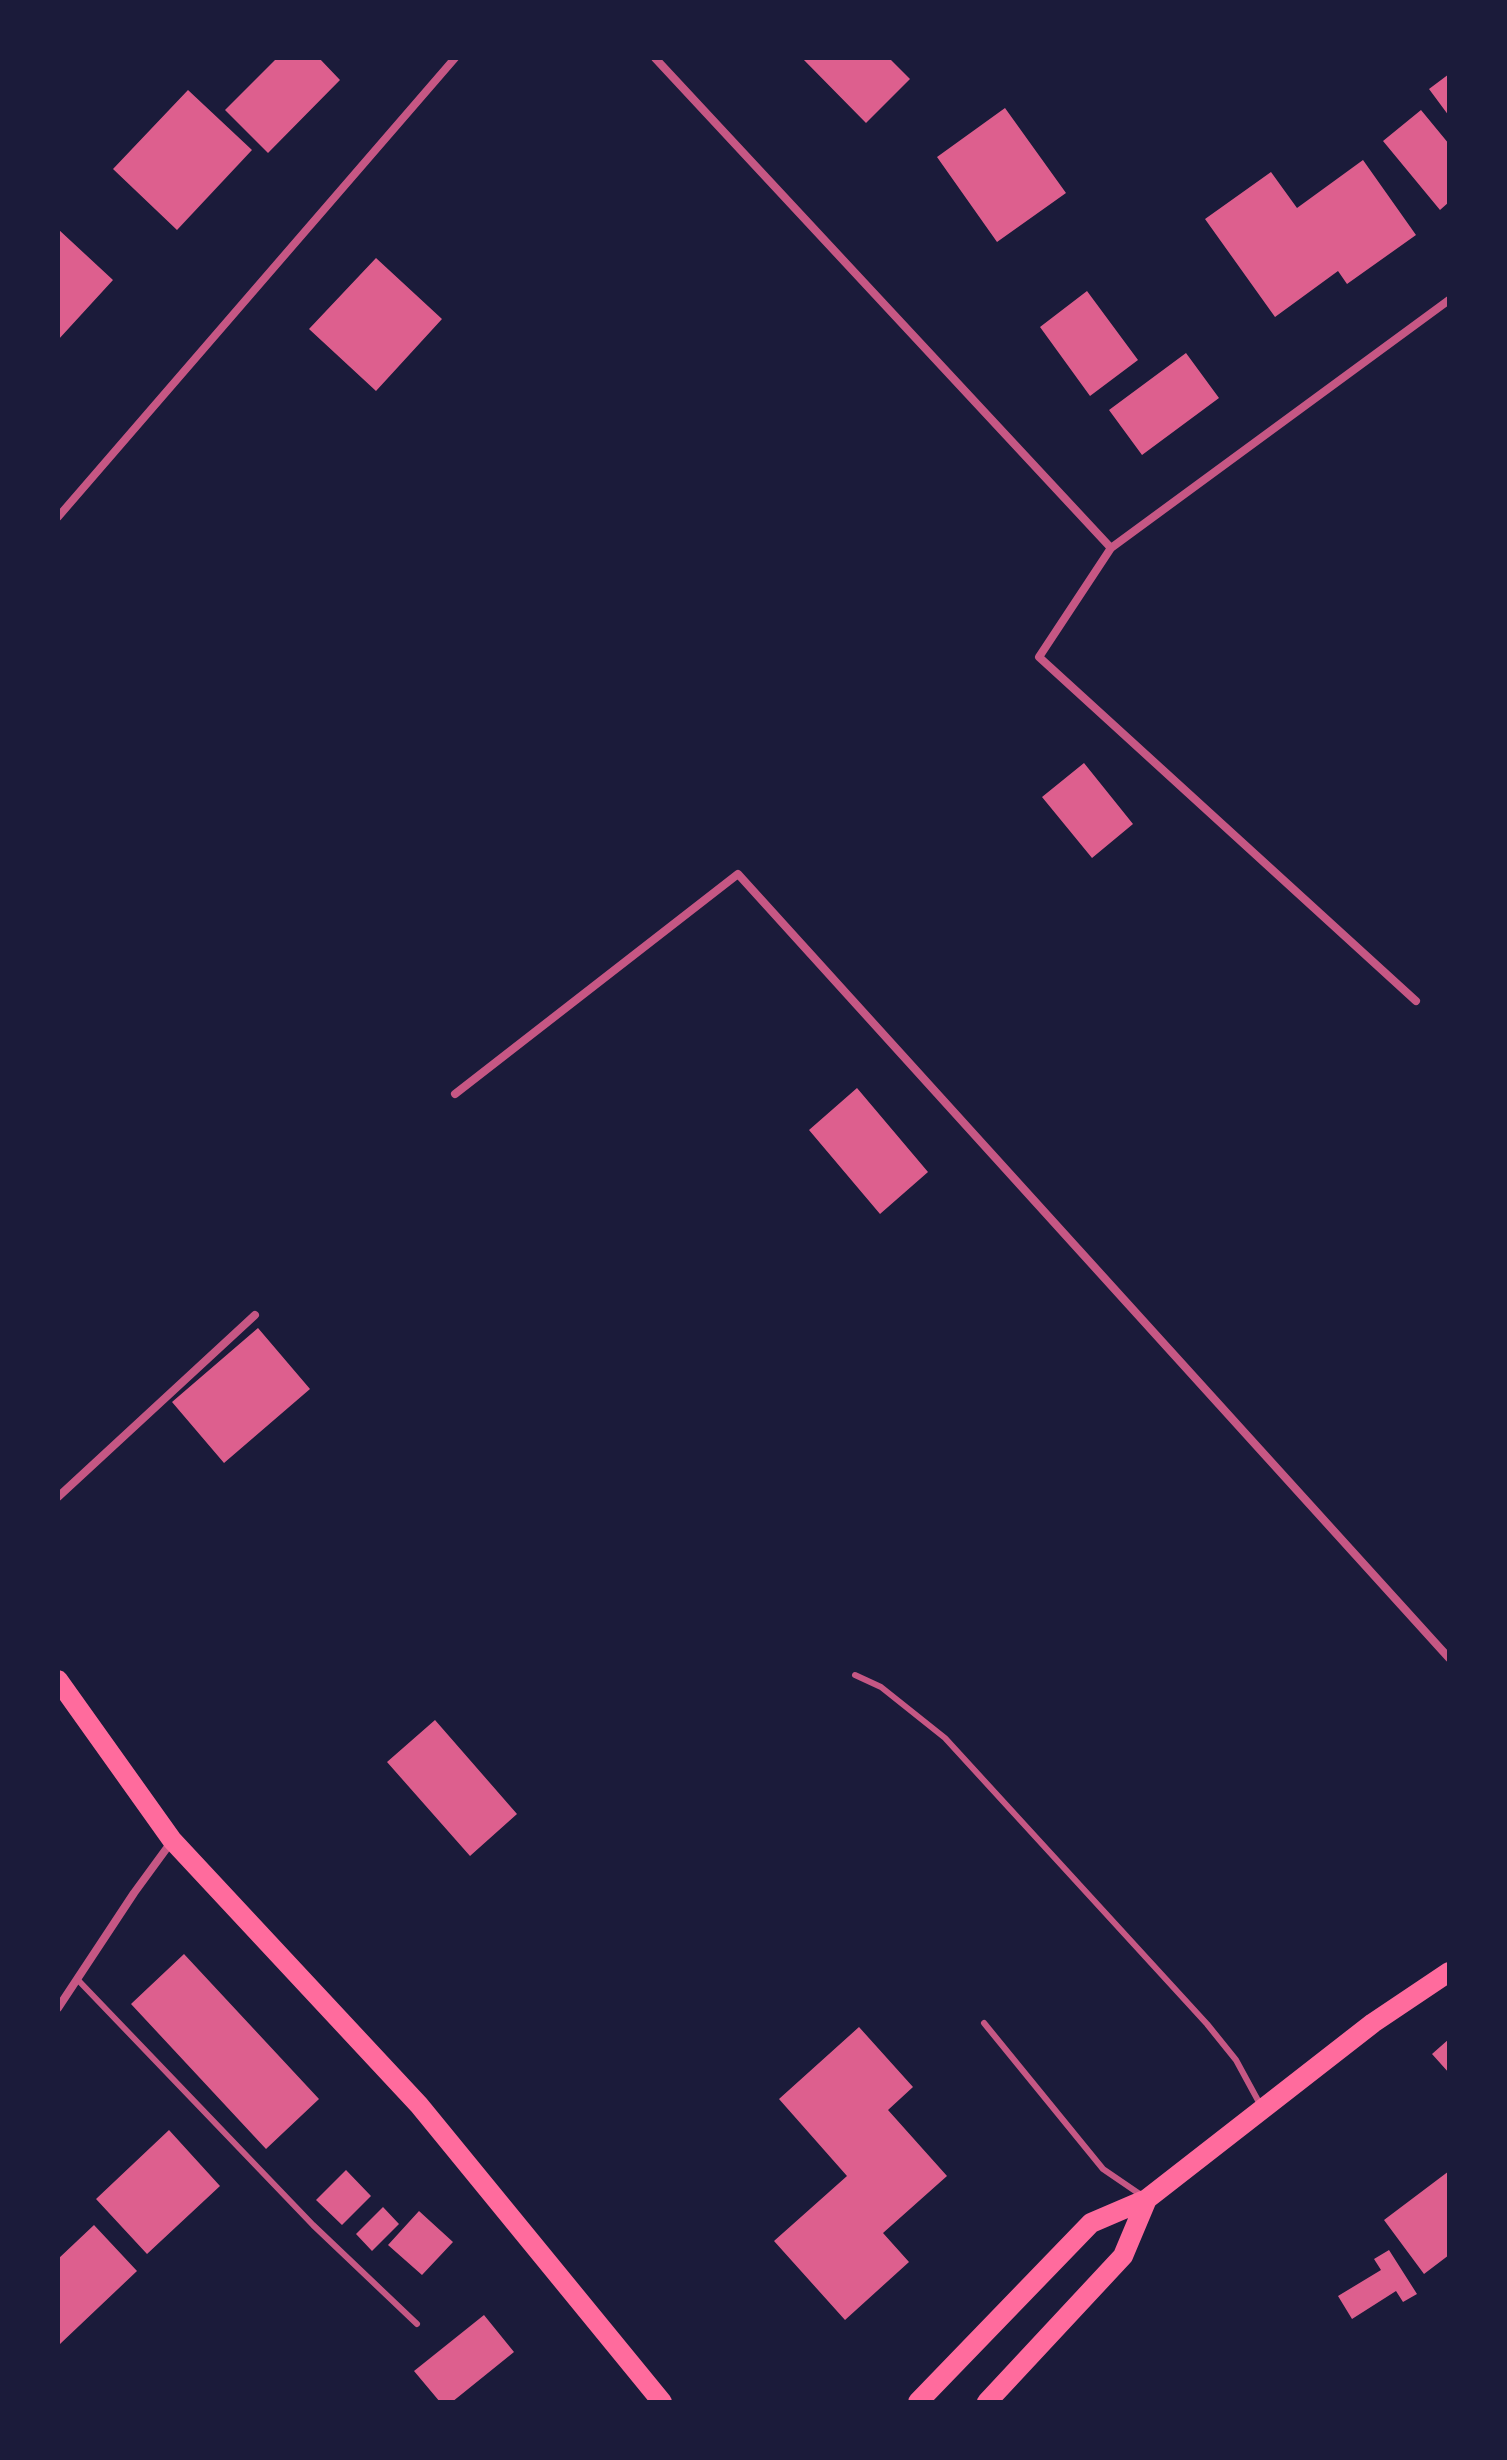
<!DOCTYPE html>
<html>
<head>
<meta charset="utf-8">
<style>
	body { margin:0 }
	#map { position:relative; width:1507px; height:2460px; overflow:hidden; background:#1b1b3a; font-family:"PT Serif",serif }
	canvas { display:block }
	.frame { position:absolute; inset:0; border:60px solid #1b1b3a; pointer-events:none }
</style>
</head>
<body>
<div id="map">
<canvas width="1507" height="2460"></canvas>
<div class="frame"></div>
</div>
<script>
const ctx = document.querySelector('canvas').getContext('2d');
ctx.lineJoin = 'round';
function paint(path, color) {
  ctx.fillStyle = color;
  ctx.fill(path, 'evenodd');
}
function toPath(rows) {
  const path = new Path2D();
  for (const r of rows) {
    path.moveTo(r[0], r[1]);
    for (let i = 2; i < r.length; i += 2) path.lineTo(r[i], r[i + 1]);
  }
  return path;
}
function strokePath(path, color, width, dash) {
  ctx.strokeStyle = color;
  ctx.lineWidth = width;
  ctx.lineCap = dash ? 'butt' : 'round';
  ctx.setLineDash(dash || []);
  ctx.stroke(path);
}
const building = toPath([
	[277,58,319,58,340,80,268,153,225,110],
	[802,58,889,58,910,79,866,123],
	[1449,74,1449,116,1429,89],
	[188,90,252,150,177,230,113,169],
	[1005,108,1066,193,997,242,937,157],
	[1421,110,1449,144,1449,202,1440,210,1383,141],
	[1363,160,1416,235,1347,284,1338,271,1275,317,1205,219,1271,172,1297,208],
	[58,229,113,280,58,340],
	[376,258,442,319,376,391,309,329],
	[1087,291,1138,360,1090,396,1040,327],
	[1186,353,1219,398,1142,455,1109,410],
	[1084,763,1133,824,1092,858,1042,797],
	[857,1088,928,1172,880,1214,809,1130],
	[258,1328,310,1389,224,1463,172,1402],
	[435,1720,517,1814,470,1856,387,1762],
	[184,1954,319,2099,266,2149,131,2004],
	[859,2027,913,2087,888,2110,947,2176,883,2233,909,2262,845,2320,774,2241,847,2176,779,2099],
	[1449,2039,1449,2073,1432,2054],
	[169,2130,220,2186,147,2254,96,2199],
	[346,2170,371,2196,342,2225,316,2200],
	[1449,2171,1449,2255,1424,2274,1384,2220],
	[383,2207,399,2224,372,2251,356,2234],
	[419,2211,453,2242,422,2275,388,2245],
	[94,2225,137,2271,60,2344,58,2259],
	[1389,2250,1417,2294,1403,2302,1396,2291,1352,2319,1338,2296,1381,2270,1374,2259],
	[484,2315,514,2352,452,2402,440,2402,414,2371]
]);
const service = toPath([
	[855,1675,881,1687,945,1738,1207,2024,1236,2060,1261,2106],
	[77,1979,313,2225,417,2324],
	[984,2023,1103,2169,1144,2197]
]);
const minor = toPath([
	[655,58,1111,548,1039,657,1416,1001],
	[58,517,455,58],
	[1111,548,1449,300],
	[455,1094,738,874,1449,1658],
	[58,1497,255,1315],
	[58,2008,134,1893,172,1841]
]);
const primary = toPath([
	[58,1680,172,1840,419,2105,662,2402],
	[918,2402,1091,2223,1147,2199,1373,2023,1449,1972],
	[987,2402,1123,2256,1147,2199]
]);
paint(building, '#dd5f8e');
strokePath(service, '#c65784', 6);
strokePath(minor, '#c65784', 8);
strokePath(primary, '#ff6b9d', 20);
</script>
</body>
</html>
